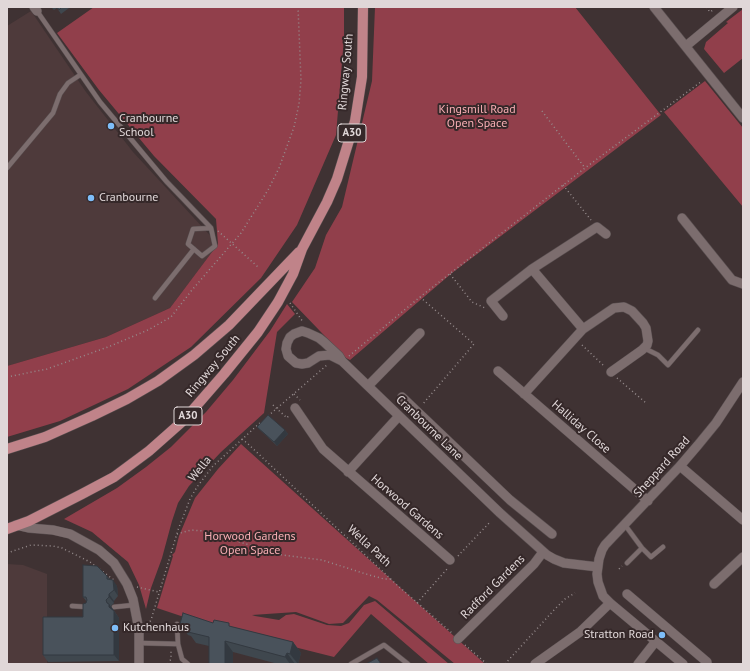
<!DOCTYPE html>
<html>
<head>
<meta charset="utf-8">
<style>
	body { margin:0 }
	#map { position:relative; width:750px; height:671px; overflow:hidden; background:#3f3233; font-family:"PT Sans",sans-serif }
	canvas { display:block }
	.frame { position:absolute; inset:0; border:8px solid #e0d7d8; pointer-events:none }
</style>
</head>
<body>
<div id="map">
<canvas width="750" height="671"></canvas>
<div class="frame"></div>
</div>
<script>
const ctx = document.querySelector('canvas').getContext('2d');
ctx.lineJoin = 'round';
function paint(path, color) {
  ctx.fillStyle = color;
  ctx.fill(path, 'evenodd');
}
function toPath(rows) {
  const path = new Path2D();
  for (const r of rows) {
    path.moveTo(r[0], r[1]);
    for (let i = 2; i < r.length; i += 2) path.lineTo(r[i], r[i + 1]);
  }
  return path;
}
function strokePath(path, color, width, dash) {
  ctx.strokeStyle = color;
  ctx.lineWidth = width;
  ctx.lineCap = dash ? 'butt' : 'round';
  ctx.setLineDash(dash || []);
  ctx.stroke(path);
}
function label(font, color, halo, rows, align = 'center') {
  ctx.font = font + ' "PT Sans",sans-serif';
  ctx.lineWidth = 4;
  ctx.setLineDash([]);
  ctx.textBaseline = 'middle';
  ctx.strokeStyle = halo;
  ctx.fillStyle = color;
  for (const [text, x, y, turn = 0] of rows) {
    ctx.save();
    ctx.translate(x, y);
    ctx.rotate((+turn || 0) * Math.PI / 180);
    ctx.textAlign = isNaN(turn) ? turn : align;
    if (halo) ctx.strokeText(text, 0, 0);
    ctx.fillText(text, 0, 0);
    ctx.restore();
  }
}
const built = toPath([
	[31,11,86,92,133,152,218,244,170,308,106,337,7,366,7,26],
	[7,564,23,565,47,574,47,664,7,664]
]);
const green = toPath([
	[94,7,344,7,344,38,336,135,297,225,261,278,191,347,128,389,60,421,7,437,7,366,106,337,170,308,218,244,216,219,154,156,99,90,57,33],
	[375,7,575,7,661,115,452,273,350,360,346,358,292,302,315,268,326,235,342,207,372,81],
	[743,9,743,58,724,73,704,49,706,42,728,23,726,22],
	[705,81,743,128,743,207,664,112],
	[287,304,295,314,277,332,264,413,221,452,189,486,178,503,172,521,162,558,151,588,146,609,139,585,128,562,92,532,64,519,117,488,146,467,171,447,206,412,233,380,270,331],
	[241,444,485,664,455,664,377,600,369,596,343,623,329,624,296,612,252,615,255,616,279,620,286,615,294,614,327,625,341,626,349,623,364,605,375,601,449,664,429,664,371,614,334,657,211,626,157,608,173,556,172,555,175,552,179,536,195,498,218,469]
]);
const path = toPath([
	[706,7,710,12,713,10],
	[542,111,585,168],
	[563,185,591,220],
	[218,231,258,267],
	[450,274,472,302,485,308],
	[420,297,474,344,422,405],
	[290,303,303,322],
	[582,345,604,366],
	[349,356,420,297,585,168,702,81],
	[7,377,47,369,108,347,148,330,171,317,192,290,241,233,268,190,279,168,294,127,299,104,301,80,298,7],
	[617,378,646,403],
	[294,394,300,400],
	[273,405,287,418,289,415],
	[268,416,327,365],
	[242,439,247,443,397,585,452,633],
	[177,534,191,530,204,531,282,555,322,560,366,574,384,579,391,579],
	[7,553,31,545,53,546,62,548,90,562,114,580],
	[458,556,490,522],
	[619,569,622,566],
	[137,587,159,592],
	[417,603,448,568],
	[148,625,151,620,178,530,190,499,197,487,213,466,262,421],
	[465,645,487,664],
	[168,664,171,659,171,651],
	[505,664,554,610,565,599,575,593]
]);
const lane = toPath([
	[37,11,100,102,166,181,211,228,215,246,202,256,188,244,193,229,211,228],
	[7,168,53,113,60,94,68,83,80,75],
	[155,298,194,249],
	[644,348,658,355,668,365,698,330],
	[625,525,642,548,651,557,663,547],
	[627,563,642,548],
	[72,606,88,607],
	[114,607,134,605],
	[177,624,178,644,182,659,188,664],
	[139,643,178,644],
	[351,664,384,645,408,664]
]);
const street = toPath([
	[34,7,37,11],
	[654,7,743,118],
	[686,46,733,7],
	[682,218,732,280,743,284],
	[532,269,583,329],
	[503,316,491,301,532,269,597,227,606,234],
	[342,361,339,356,324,342,319,338,308,333,302,331,294,334,290,337,287,343,286,349,288,356,296,363,302,364,308,363,319,356,330,355,342,361,500,513,547,555,554,559,564,563,598,567],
	[498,371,648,501],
	[368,386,420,333],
	[524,394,583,329,614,308,624,307,632,311,643,323,646,328,648,341,647,345,642,350,611,372],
	[402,397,510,500,552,534],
	[295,408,323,449,450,560],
	[680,466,743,520],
	[348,472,399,416],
	[16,525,29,528,53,530,70,534,99,550,114,563,127,584,133,599,139,630,139,664],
	[714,584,743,557],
	[627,594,707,662,707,664],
	[458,639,534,564,543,552],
	[535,664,580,632,610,603],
	[638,664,656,641],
	[683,664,610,603,603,596,598,582,597,574,599,559,602,550,605,545,680,466,698,445,716,423,743,382]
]);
const primary = toPath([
	[7,449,45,437,92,416,127,399,158,381,194,355,229,325,299,252],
	[7,529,29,521,82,494,114,477,149,451,184,420,224,374,258,332,278,302,293,274,302,249,327,202,337,179,355,121,362,77,363,7]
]);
const wall = toPath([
	[51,7,68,7,69,8,61,14,57,8,54,10],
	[257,427,285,430,288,434,277,446,260,430],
	[107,576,117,586,118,596,114,601,114,603,111,606,119,618,119,661,48,662,43,655,83,617,87,602,83,597],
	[180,624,231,627,293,642,301,653,298,664,278,664,233,652,233,664,209,664,209,646,196,643,191,636,188,635]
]);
const shadedWall = toPath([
	[285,430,288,434,277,446,274,442],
	[113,580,117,586,118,596,114,590],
	[109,594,114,601,114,603,109,597],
	[106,600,109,606,109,604,114,611,114,614,107,603],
	[114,611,119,618,119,661,114,655],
	[225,641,233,652,233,664,225,664],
	[293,642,301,653,298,664,290,654],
	[287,653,295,664,290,664,285,657]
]);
const building = toPath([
	[57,7,62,7,59,10,57,7],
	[268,415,285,430,274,442,257,427,268,415],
	[83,565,97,566,107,576,107,579,113,580,114,590,109,594,109,597,106,600,107,603,109,604,109,607,114,611,114,655,43,655,43,617,83,617,83,604,86,603,87,600,86,597,83,597,83,565],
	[183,613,213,623,214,620,229,623,229,626,293,642,290,654,287,653,285,657,225,641,225,664,209,664,209,637,188,632,189,627,180,624,183,613],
	[377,658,381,664,366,664,377,658]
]);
const markers = [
	[111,126,4,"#7ebef9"],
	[91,198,4,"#7ebef9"],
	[115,628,4,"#7ebef9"],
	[662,635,4,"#7ebef9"]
];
const shields = [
	[352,133,28],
	[188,416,28]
];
const shieldNames = [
	["A30",352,133],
	["A30",188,416]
];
const streetNames = [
	["Ringway South",346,72,-85],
	["Ringway South",213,366,-50],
	["Halliday Close",581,427,41],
	["Cranbourne Lane",429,428,44],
	["Sheppard Road",662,467,-48],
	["Wella",200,469,-51],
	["Horwood Gardens",407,507,41],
	["Wella Path",369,546,43],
	["Radford Gardens",493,587,-45]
];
const parkNames = [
	["Kingsmill Road",477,110],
	["Open Space",477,124],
	["Horwood Gardens",250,537],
	["Open Space",250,551]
];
const poiNames = [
	["Cranbourne",119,119],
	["School",119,133],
	["Cranbourne",99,198],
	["Kutchenhaus",123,628],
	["Stratton Road",654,635,"right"]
];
paint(built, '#4e3a3b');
paint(green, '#913f4b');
strokePath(lane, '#594f50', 5.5);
strokePath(street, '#594f50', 10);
strokePath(primary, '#594f50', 11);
strokePath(path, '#968c8d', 1.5, [1, 3]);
strokePath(lane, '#7c6d6e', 4.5);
strokePath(street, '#7c6d6e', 9);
strokePath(primary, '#c08389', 10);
paint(wall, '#3f474e');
paint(shadedWall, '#333940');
paint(building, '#49525b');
strokePath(building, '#333940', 1);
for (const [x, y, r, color] of markers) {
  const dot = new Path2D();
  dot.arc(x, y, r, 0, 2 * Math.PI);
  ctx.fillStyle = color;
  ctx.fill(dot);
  strokePath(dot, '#352829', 1.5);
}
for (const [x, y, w] of shields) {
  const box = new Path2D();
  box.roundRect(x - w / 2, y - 9, w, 18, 3);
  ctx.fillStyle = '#352829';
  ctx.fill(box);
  strokePath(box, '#e0d7d8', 1);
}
label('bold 11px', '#e0d7d8', null, shieldNames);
label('12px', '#e0d7d8', '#352829', streetNames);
label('12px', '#f7adb3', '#352829', parkNames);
label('12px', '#e0d7d8', '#352829', poiNames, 'left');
</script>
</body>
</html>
